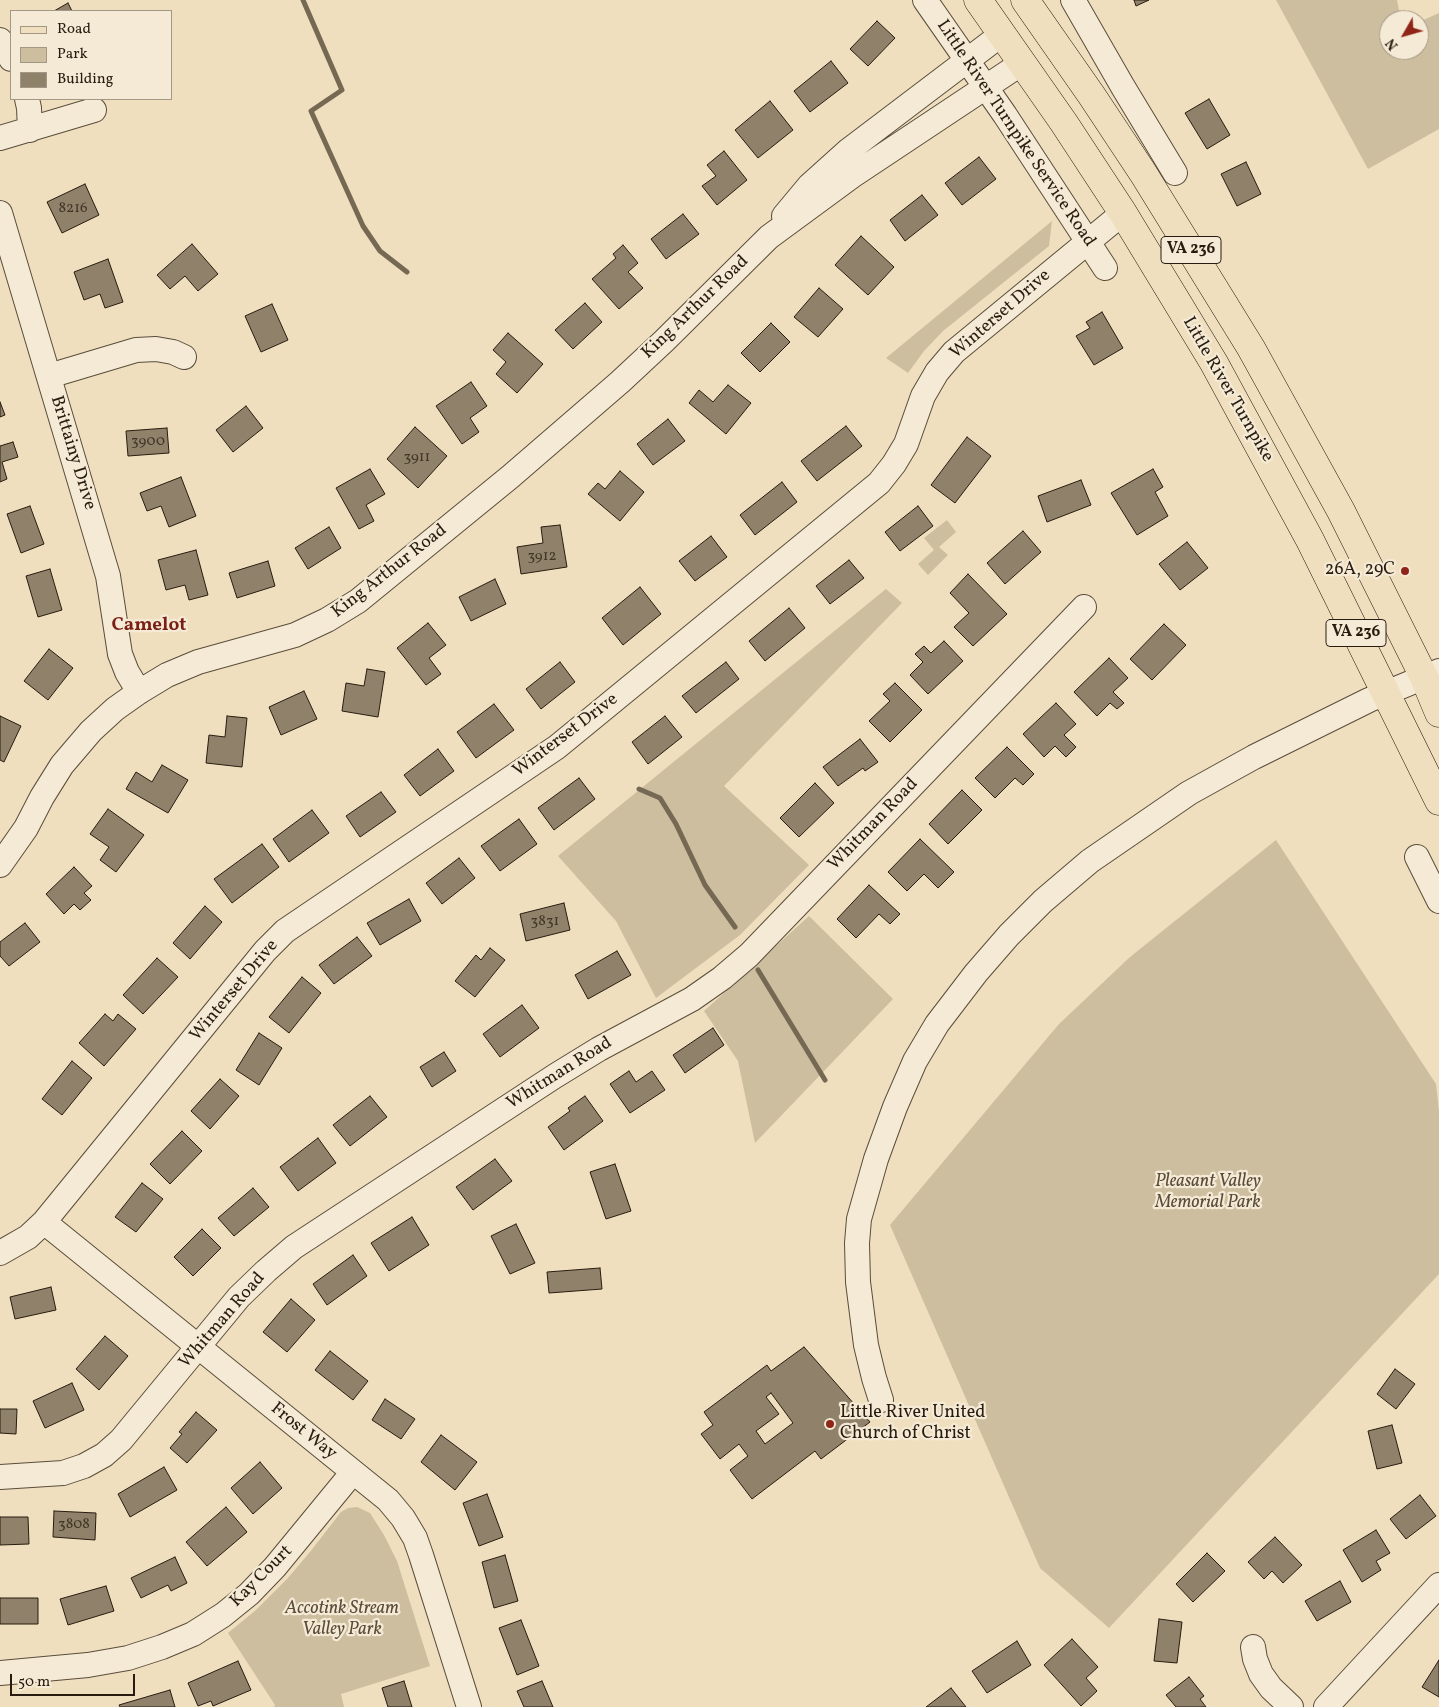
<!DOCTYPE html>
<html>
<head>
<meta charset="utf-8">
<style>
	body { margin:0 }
	#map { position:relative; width:1439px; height:1707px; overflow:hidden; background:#efdfbe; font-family:Vollkorn,serif }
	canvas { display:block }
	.legend { position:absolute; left:10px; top:10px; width:162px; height:90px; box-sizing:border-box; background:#f5ead5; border:1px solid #a39886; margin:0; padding:6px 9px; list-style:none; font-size:15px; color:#271c0f }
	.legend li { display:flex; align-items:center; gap:10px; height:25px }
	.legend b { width:25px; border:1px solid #a39886 }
	.north { position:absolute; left:1379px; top:10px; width:50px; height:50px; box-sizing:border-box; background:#f5ead5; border:1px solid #a39886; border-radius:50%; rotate:232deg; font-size:14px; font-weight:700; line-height:20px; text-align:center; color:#271c0f }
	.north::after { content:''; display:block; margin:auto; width:18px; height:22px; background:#8f2418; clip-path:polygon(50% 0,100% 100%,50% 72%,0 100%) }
	.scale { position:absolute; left:10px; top:1674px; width:125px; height:22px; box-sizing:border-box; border:2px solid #271c0f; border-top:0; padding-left:6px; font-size:15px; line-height:18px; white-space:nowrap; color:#271c0f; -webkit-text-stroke:4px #f5ead5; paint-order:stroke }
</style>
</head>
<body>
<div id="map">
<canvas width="1439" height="1707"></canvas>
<ul class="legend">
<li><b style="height:6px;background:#efdfbe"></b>Road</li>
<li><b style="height:14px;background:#cdbea0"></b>Park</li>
<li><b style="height:14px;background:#8f816a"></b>Building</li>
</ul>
<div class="north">N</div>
<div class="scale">50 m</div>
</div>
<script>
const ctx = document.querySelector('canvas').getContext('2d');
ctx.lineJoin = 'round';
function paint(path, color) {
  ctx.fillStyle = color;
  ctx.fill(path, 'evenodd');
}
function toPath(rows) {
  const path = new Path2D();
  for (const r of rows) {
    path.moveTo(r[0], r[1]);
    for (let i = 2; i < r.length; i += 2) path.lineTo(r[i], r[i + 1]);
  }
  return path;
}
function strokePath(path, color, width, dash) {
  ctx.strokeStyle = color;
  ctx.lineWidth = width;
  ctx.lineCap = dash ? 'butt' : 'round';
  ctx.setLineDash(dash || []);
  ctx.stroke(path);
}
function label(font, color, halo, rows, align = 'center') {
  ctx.font = font + ' Vollkorn,serif';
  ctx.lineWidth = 4.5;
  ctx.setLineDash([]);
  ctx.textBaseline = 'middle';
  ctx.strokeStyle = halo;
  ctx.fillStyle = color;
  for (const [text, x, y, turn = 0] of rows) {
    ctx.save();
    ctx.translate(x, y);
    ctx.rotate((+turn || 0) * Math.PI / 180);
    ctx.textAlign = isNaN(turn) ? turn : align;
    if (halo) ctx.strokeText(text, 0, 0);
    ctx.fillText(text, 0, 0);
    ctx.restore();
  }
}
const green = toPath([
	[1276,0,1397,0,1401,20,1389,20,1389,50,1419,50,1419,22,1439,13,1439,129,1368,169],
	[1052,221,1049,246,943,331,924,351,908,373,886,358],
	[947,520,956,532,939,547,948,555,928,575,918,564,934,550,924,538],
	[886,589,902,603,724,786,809,865,740,935,656,998,616,921,558,856],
	[1276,840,1436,1084,1439,1111,1439,1274,1109,1628,1040,1568,890,1225,1059,1024,1130,957],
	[809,916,893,999,755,1143,738,1061,704,1011],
	[357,1507,370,1513,384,1535,397,1561,430,1666,341,1694,344,1707,274,1707,275,1705,228,1633,256,1610,287,1579,310,1552,341,1512,348,1508]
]);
const stream = toPath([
	[303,0,342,90,311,111,363,226,380,251,407,272],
	[639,789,660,798,676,824,705,885,735,927],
	[758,970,825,1080]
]);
const building = toPath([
	[1134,0,1149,0,1136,6,1134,0],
	[68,3,72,11,54,11,68,3],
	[877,21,895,38,868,66,850,49,877,21],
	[831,61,848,83,810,112,794,91,831,61],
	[1209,99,1230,135,1207,149,1185,113,1209,99],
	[770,101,793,130,758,158,735,130,770,101],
	[724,151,747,180,717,205,702,186,716,176,707,165,724,151],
	[979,157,996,179,962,205,945,183,979,157],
	[1246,162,1261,194,1237,206,1221,174,1246,162],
	[85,184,99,215,62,233,47,202,85,184],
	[922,195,938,215,905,241,890,220,922,195],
	[683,214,699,234,666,259,651,239,683,214],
	[861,236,894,267,868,295,835,265,861,236],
	[192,244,218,274,198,291,185,276,170,289,157,275,192,244],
	[623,245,638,263,628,272,643,288,619,309,592,279,616,258,613,254,623,245],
	[108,259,123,302,105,308,100,294,84,300,74,272,108,259],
	[819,288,843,309,818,337,794,317,819,288],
	[585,303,602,322,573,349,555,330,585,303],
	[272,304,288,340,261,352,245,316,272,304],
	[1102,312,1123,348,1094,365,1076,336,1090,328,1086,322,1102,312],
	[771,323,790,342,760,372,741,353,771,323],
	[508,333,543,364,517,393,496,374,506,362,493,350,508,333],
	[471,382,487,406,470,418,479,432,462,444,436,406,471,382],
	[728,385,751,403,726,434,689,403,699,390,713,402,728,385],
	[0,402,5,415,0,417,0,402],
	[246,406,263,428,233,452,216,430,246,406],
	[668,419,685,441,653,465,637,444,668,419],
	[846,426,862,446,817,481,801,461,846,426],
	[415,427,447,456,418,488,387,459,415,427],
	[167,428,169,453,128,456,126,431,167,428],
	[967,437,991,456,955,503,931,485,967,437],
	[13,442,18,457,2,462,7,479,0,482,0,446,13,442],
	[370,469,385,494,366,505,374,521,359,529,336,488,370,469],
	[1153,469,1163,487,1155,492,1168,516,1137,535,1111,493,1153,469],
	[620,471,644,492,620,521,588,494,598,483,605,489,620,471],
	[181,477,196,516,169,527,161,506,147,511,140,493,181,477],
	[1081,480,1091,505,1047,522,1038,496,1081,480],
	[782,482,797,502,755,535,740,515,782,482],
	[30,506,44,544,21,553,7,514,30,506],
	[918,506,933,526,900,551,885,532,918,506],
	[560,525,567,567,521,574,517,547,543,543,541,527,560,525],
	[329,527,341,548,308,569,295,548,329,527],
	[1023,531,1041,552,1005,584,987,563,1023,531],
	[711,536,727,557,695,581,679,561,711,536],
	[1187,542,1208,568,1180,590,1159,564,1187,542],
	[196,550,208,595,189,600,185,585,166,590,158,560,196,550],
	[849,560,864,578,830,604,816,586,849,560],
	[268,561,275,586,237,598,229,573,268,561],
	[50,569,62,610,38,617,26,576,50,569],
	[968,574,1007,614,973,646,954,627,969,613,950,593,968,574],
	[495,579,506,604,471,621,459,597,495,579],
	[640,587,661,614,623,645,602,618,640,587],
	[789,608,805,628,765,661,749,641,789,608],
	[428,623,446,645,429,658,441,674,426,685,397,648,428,623],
	[1164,624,1186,645,1152,680,1130,659,1164,624],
	[944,641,963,661,928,694,910,675,923,662,915,654,924,646,931,653,944,641],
	[49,649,73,668,48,700,24,681,49,649],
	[1109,658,1128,678,1113,692,1124,703,1117,709,1110,703,1097,716,1074,692,1109,658],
	[560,662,575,682,541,709,526,689,560,662],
	[726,662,739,679,696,713,682,696,726,662],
	[367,669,385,672,378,717,342,711,346,683,364,686,367,669],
	[895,683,922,710,890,742,869,721,890,701,883,694,895,683],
	[304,691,317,719,281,735,269,707,304,691],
	[1056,703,1076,724,1064,735,1076,747,1066,757,1055,746,1044,757,1023,734,1056,703],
	[494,704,514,730,476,758,457,732,494,704],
	[0,716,21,726,4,762,0,760,0,716],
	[227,716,247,718,242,767,206,763,209,735,225,737,227,716],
	[665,716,682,737,648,764,632,742,665,716],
	[860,739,878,762,865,771,863,768,838,786,823,767,860,739],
	[1007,747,1034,774,1023,785,1015,778,995,798,975,778,1007,747],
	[438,749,454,771,420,796,404,775,438,749],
	[162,765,188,780,168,813,126,789,136,772,152,782,162,765],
	[579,778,595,799,554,830,538,808,579,778],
	[815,783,834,803,799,837,780,818,815,783],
	[962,790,982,810,948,844,929,824,962,790],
	[381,792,396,812,360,837,346,816,381,792],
	[108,809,144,835,116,872,100,860,109,847,90,834,108,809],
	[312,810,329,833,289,862,273,839,312,810],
	[519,819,537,844,500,871,481,846,519,819],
	[920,839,954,872,938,888,924,874,907,891,888,872,920,839],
	[262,844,279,867,232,903,214,879,262,844],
	[459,858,475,878,442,904,426,883,459,858],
	[74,867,92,886,84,893,91,900,80,910,74,904,64,914,46,894,74,867],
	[869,885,900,914,890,924,879,914,856,938,837,919,869,885],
	[409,899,421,921,380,945,367,923,409,899],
	[564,903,570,930,526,941,520,914,564,903],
	[205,906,222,922,190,959,173,943,205,906],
	[25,923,40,942,9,966,0,956,0,942,25,923],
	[357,937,372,956,334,984,319,965,357,937],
	[490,948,505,960,475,997,455,981,476,955,481,960,490,948],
	[617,951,631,975,588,999,575,975,617,951],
	[157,958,178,977,143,1014,123,995,157,958],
	[302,977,321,993,289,1033,269,1017,302,977],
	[522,1005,539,1028,500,1057,483,1034,522,1005],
	[105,1014,113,1021,118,1014,136,1029,104,1066,79,1043,105,1014],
	[713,1028,724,1045,685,1073,673,1055,713,1028],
	[259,1033,282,1048,259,1085,236,1070,259,1033],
	[444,1052,456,1071,432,1087,420,1067,444,1052],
	[72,1061,92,1078,62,1115,42,1099,72,1061],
	[629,1071,636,1082,652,1071,665,1090,630,1113,610,1084,629,1071],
	[220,1079,239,1096,210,1129,191,1111,220,1079],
	[370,1096,387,1117,350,1146,333,1125,370,1096],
	[585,1096,603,1121,564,1150,548,1127,570,1111,568,1108,585,1096],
	[182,1131,202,1151,170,1184,150,1164,182,1131],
	[318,1138,336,1163,298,1191,280,1167,318,1138],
	[495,1159,512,1181,473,1210,456,1187,495,1159],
	[615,1164,631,1211,606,1219,590,1172,615,1164],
	[142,1183,163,1199,136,1232,115,1217,142,1183],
	[253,1188,269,1207,234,1236,218,1218,253,1188],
	[412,1217,429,1245,389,1271,371,1243,412,1217],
	[516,1224,535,1263,510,1274,491,1236,516,1224],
	[202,1229,221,1248,193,1276,174,1257,202,1229],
	[353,1255,367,1276,327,1305,313,1284,353,1255],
	[600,1268,602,1289,549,1293,547,1272,600,1268],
	[51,1287,56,1310,15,1319,10,1297,51,1287],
	[291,1299,315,1320,287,1352,263,1332,291,1299],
	[105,1336,128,1356,99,1390,76,1369,105,1336],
	[804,1347,870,1422,821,1459,815,1451,752,1499,730,1470,748,1456,739,1444,720,1459,701,1434,713,1425,704,1412,767,1365,771,1371,804,1347],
	[771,1393,793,1423,765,1444,756,1431,779,1414,766,1397,771,1393],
	[330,1351,368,1381,353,1400,315,1370,330,1351],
	[1395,1369,1415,1384,1396,1409,1377,1394,1395,1369],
	[72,1383,84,1410,45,1428,33,1401,72,1383],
	[385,1399,415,1419,401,1439,372,1420,385,1399],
	[0,1409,17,1409,16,1434,0,1433,0,1409],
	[196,1412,217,1430,187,1463,170,1448,182,1434,179,1432,196,1412],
	[1392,1425,1402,1463,1377,1469,1368,1431,1392,1425],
	[441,1435,477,1462,455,1490,421,1462,441,1435],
	[260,1462,282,1488,253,1514,231,1488,260,1462],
	[164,1467,177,1490,130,1517,118,1494,164,1467],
	[487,1494,503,1537,479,1546,463,1503,487,1494],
	[1420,1495,1436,1516,1406,1539,1390,1519,1420,1495],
	[226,1507,247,1532,207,1566,186,1542,226,1507],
	[54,1511,96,1513,95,1540,53,1537,54,1511],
	[0,1517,28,1517,29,1544,0,1545,0,1517],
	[1376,1530,1390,1553,1376,1561,1381,1570,1362,1582,1343,1550,1376,1530],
	[1275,1537,1302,1565,1283,1583,1272,1571,1264,1579,1248,1562,1275,1537],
	[1207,1553,1225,1571,1193,1602,1176,1584,1207,1553],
	[505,1555,518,1601,494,1608,482,1562,505,1555],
	[175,1557,187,1583,171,1591,168,1585,141,1598,131,1578,175,1557],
	[1340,1581,1351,1602,1317,1621,1305,1601,1340,1581],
	[106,1586,114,1611,68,1625,60,1599,106,1586],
	[0,1598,38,1598,38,1624,0,1624,0,1598],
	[1159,1619,1182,1622,1177,1663,1154,1661,1159,1619],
	[521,1620,539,1666,517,1675,499,1628,521,1620],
	[1072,1639,1098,1667,1086,1678,1097,1691,1081,1706,1044,1665,1072,1639],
	[1017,1641,1031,1665,987,1693,972,1671,1017,1641],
	[1439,1660,1439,1697,1422,1687,1439,1660],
	[238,1661,251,1690,213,1706,211,1701,198,1706,188,1683,238,1661],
	[1189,1677,1204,1696,1200,1699,1206,1707,1176,1707,1166,1695,1189,1677],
	[404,1681,412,1707,388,1707,382,1688,404,1681],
	[542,1681,553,1707,524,1707,517,1691,542,1681],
	[951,1688,966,1707,926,1707,951,1688],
	[170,1690,175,1707,120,1707,119,1705,170,1690]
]);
const minor = toPath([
	[925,0,1005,115,1105,268],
	[1073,0,1123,87,1175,173],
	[0,40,11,59],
	[27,99,29,108,30,130],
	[0,138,94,110],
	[0,213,108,576,120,654,127,672,139,692],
	[784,216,809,186,849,150,1002,34],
	[49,376,136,350,156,349,173,352,184,357],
	[1417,857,1439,901],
	[0,865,26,828,42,797,62,765,91,731,115,709,139,692,167,675,198,662,295,635,327,620,358,601,510,477,620,382,664,341,769,237,852,176,1022,63],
	[44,1222,388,1500,403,1518,415,1538,421,1555,469,1707],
	[0,1253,28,1237,44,1222,265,951,285,931,557,747,879,483,894,464,906,444,923,396,937,372,954,352,1123,213],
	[881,1400,874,1378,866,1345,858,1282,857,1243,859,1219,876,1159,895,1107,915,1061,937,1024,976,973,1009,935,1043,901,1090,861,1189,793,1254,757,1369,700,1439,671],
	[0,1477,63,1473,84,1466,104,1455,121,1440,239,1297,266,1271,294,1247,555,1076,599,1049,692,999,722,978,749,955,1084,607],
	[1253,1647,1255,1659,1261,1674,1271,1688,1291,1707],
	[0,1673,88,1665,128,1658,162,1647,193,1634,223,1615,249,1594,275,1567,353,1472],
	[1326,1707,1439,1585]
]);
const major = toPath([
	[978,0,1064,123,1123,213,1214,363,1310,540,1439,801],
	[1025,0,1092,96,1143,173,1251,348,1341,511,1424,677,1439,713]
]);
const markers = [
	[1405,571,5,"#8f2418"],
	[830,1424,5,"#8f2418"]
];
const numberNames = [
	["8216",73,209],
	["3900",148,442],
	["3911",417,458],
	["3912",542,557],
	["3831",545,922],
	["3808",74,1525]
];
const shields = [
	[1191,250,60],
	[1356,633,60]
];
const shieldNames = [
	["VA 236",1191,250],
	["VA 236",1356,633]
];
const streetNames = [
	["Little River Turnpike Service Road",1015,134,56],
	["King Arthur Road",696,308,-44],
	["Winterset Drive",1001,315,-41],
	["Little River Turnpike",1227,390,60],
	["Brittainy Drive",72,453,73],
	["King Arthur Road",390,572,-38],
	["Winterset Drive",566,736,-37],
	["Whitman Road",874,825,-46],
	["Winterset Drive",235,991,-50],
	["Whitman Road",560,1074,-32],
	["Whitman Road",223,1321,-49],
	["Frost Way",303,1432,39],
	["Kay Court",262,1577,-45]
];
const poiNames = [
	["26A, 29C",1395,571],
	["Little River United",840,1414,"left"],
	["Church of Christ",840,1435,"left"]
];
const parkNames = [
	["Pleasant Valley",1208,1183],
	["Memorial Park",1208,1204],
	["Accotink Stream",342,1610],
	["Valley Park",342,1631]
];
const neighbourhoodNames = [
	["Camelot",149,627]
];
paint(green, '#cdbea0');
strokePath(stream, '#766954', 5);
paint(building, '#8f816a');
strokePath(building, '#271c0f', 1);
strokePath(minor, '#594d3b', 26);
strokePath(major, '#271c0f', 29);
strokePath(minor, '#f5ead5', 24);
strokePath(major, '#efdfbe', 28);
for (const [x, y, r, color] of markers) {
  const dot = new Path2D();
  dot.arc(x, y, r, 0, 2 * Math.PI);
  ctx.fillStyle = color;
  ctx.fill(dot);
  strokePath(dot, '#f5ead5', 2);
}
label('15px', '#413526', null, numberNames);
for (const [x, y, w] of shields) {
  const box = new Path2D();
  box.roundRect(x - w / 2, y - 13.5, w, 27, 4);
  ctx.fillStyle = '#f5ead5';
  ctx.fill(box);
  strokePath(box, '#271c0f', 1);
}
label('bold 16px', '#271c0f', null, shieldNames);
label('18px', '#271c0f', '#f5ead5', streetNames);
label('18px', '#271c0f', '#f5ead5', poiNames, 'right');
label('italic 18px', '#594d3a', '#f5ead5', parkNames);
label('bold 19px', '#7a1f14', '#f5ead5', neighbourhoodNames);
</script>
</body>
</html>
